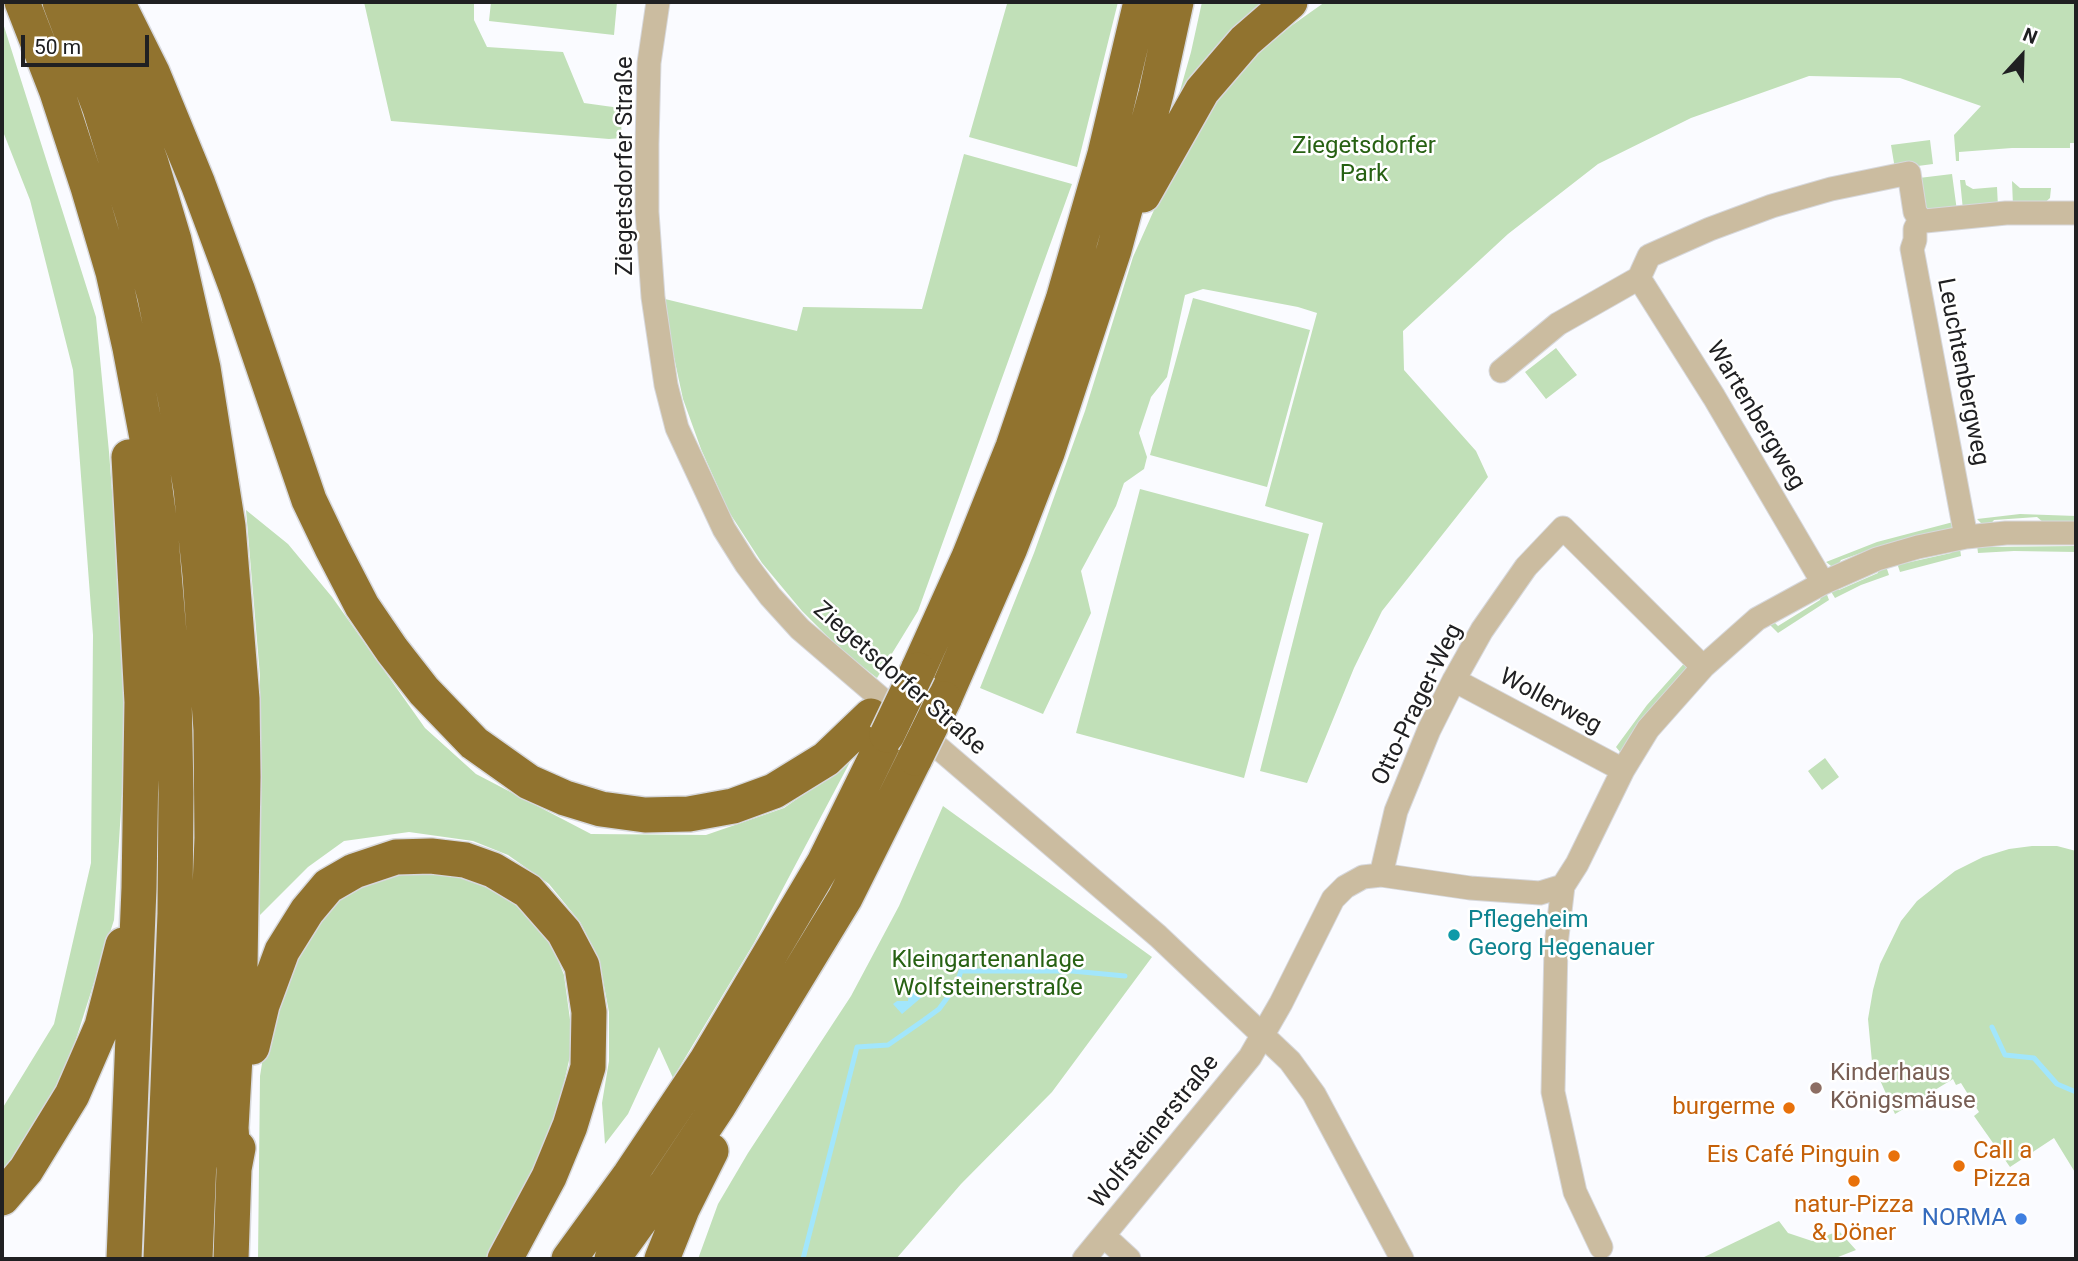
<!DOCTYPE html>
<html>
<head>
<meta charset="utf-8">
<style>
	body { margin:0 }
	#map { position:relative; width:2078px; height:1261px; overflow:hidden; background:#fafbff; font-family:Roboto,sans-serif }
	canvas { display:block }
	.frame { position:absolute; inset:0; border:4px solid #202022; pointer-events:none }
	.north { position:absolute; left:1987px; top:21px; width:70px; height:70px; -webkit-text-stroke:5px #fff; paint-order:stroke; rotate:22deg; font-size:19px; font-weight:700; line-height:28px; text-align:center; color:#202022 }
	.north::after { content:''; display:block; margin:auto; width:24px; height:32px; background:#202022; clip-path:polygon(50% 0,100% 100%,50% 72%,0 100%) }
	.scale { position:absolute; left:21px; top:35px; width:128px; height:32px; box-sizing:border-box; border:4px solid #202022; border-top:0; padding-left:9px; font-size:21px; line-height:24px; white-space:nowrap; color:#202022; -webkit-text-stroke:5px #fff; paint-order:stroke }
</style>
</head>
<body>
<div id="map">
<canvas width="2078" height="1261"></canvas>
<div class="frame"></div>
<div class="north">N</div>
<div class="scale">50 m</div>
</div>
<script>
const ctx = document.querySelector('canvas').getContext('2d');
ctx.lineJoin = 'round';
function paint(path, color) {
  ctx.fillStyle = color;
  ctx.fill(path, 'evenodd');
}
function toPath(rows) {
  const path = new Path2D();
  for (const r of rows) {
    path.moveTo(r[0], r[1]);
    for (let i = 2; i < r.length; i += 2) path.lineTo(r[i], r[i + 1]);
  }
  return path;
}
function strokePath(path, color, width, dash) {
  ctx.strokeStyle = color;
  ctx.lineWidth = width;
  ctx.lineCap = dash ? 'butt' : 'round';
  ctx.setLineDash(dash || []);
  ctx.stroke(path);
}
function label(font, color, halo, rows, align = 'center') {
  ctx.font = font + ' Roboto,sans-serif';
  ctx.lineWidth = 5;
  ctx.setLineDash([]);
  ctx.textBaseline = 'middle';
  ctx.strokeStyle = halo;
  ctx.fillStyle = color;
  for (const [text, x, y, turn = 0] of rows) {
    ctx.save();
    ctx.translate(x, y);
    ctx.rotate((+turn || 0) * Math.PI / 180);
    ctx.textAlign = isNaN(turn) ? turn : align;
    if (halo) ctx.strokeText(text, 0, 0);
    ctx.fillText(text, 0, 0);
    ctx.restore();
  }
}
const green = toPath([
	[364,2,474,2,474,20,487,47,563,52,584,103,620,108,622,138,609,139,391,121],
	[491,2,617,2,614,35,489,21],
	[1005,2,1118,2,1077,167,969,137,1007,4],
	[1202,2,1273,2,1176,105,1191,52],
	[1325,2,2076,2,2076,143,2070,143,2070,148,2012,148,1959,152,1959,161,1956,161,1954,135,1981,106,1900,78,1809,76,1691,118,1598,164,1508,234,1403,331,1404,370,1476,451,1488,477,1382,611,1354,668,1307,783,1260,771,1323,523,1265,506,1317,313,1298,307,1203,289,1185,295,1167,377,1151,397,1139,433,1147,457,1144,469,1124,483,1116,506,1081,571,1091,613,1043,714,980,688,1034,553,1085,411,1133,257,1167,181,1221,93,1254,57,1291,26],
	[2,20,96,317,109,452,128,699,114,920,61,1086,2,1179,2,1109,54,1024,91,863,93,635,73,370,30,200,2,129],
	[1930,140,1933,164,1895,169,1891,145],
	[964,154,1072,184,918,611,877,678,841,650,802,611,762,563,729,512,701,449,683,399,672,348,665,299,797,331,803,307,922,309],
	[1952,174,1957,211,1927,211,1924,207,1919,178],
	[1960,180,1965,180,1966,185,1973,189,1997,187,1998,207,1963,210],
	[2012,181,2020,188,2051,188,2050,198,2041,206,2013,206],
	[1193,298,1310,330,1267,487,1150,455],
	[1556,348,1577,375,1546,399,1525,372],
	[1140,489,1309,534,1244,778,1076,733],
	[246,510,288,544,332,597,425,728,476,774,591,834,706,835,784,808,850,762,754,943,673,1078,659,1047,628,1114,605,1144,602,1103,609,1061,609,1012,599,960,580,922,549,884,508,855,473,841,409,832,344,841,308,867,260,915,260,676],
	[2020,514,2076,516,2076,524,2044,523,2037,517,1994,520,1988,527,1984,526,1977,519],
	[1957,521,1958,531,1951,528,1889,543,1841,560,1835,569,1826,562,1877,542],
	[1985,543,1986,547,2076,546,2076,552,2014,551,1978,553,1977,545],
	[1960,548,1961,556,1900,572,1897,563,1903,561,1906,563,1951,553,1954,549],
	[1886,566,1889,575,1861,585,1835,598,1830,590,1834,587,1839,590,1878,573,1878,568],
	[1826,592,1829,600,1778,633,1770,625,1774,622,1778,626,1820,600,1822,593],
	[1688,659,1692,669,1681,674,1651,708,1626,742,1629,749,1624,757,1616,747,1647,705],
	[1825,758,1839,777,1822,790,1808,771],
	[943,806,1152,957,1052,1092,961,1184,896,1259,698,1259,718,1204,748,1153,851,996,899,906],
	[2032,846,2057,846,2076,851,2076,1174,2054,1138,2010,1167,1974,1116,1979,1112,1961,1083,1956,1085,1953,1079,1895,1114,1872,1062,1868,1019,1873,990,1880,964,1901,921,1917,901,1955,871,1983,857,2009,849],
	[434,871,462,876,491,887,514,902,536,921,552,945,564,975,571,1027,570,1056,550,1145,490,1259,258,1259,260,1076,268,1026,280,985,320,918,348,893,371,879,398,872],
	[1779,1221,1788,1233,1812,1241,1839,1231,1856,1250,1833,1259,1700,1259]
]);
const water = toPath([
	[916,985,922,997,902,1014,893,1004,897,1001,908,1001,909,986]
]);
const stream = toPath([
	[1992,1027,2005,1055,2034,1058,2057,1084,2076,1092],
	[803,1259,857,1047,888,1045,924,1020,939,1009,956,986,961,971,1072,971,1125,976]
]);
const minor = toPath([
	[658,2,649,63,647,144,647,212,653,297,666,385,677,428,724,529,746,564,770,596,800,629,1158,936,1290,1061,1314,1094,1402,1259],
	[1920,219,1915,229,1915,240,1912,249,1966,537],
	[1639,278,1714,397,1823,583],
	[1501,371,1558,324,1639,278,1649,256,1710,229,1772,206,1831,189,1909,173,1915,212,1920,219,1925,221,2006,213,2076,213],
	[1454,680,1623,770],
	[1381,875,1396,811,1429,730,1454,680,1482,630,1526,567,1563,528,1703,667],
	[1563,886,1556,945,1553,1092,1575,1192,1601,1247],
	[1104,1236,1129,1259],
	[1084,1259,1250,1057,1281,1003,1333,899,1345,887,1363,877,1381,875,1470,888,1540,893,1563,886,1577,864,1623,770,1648,729,1703,667,1757,619,1823,583,1877,559,1918,547,1966,537,2006,533,2076,533]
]);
const highway = toPath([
	[22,2,57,92,88,187,113,272,130,348,151,459,160,526,174,692,176,793,175,914,161,1259],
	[60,2,100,108,133,215,155,297,176,402,191,489,200,575,211,730,212,838,195,1259],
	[93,2,151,163,174,240,203,368,228,526,242,699,243,777,240,966,231,1128,234,1169],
	[117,2,152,72,198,184,237,289,309,500,332,548,362,606,392,650,424,691,474,743,529,782,565,798,601,809,645,815,689,814,733,806,774,791,826,759,871,716],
	[1143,195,1202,91,1245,41,1290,2],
	[918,670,969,557,1013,447,1063,300,1105,154,1141,2],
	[944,699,1010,548,1047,453,1114,250,1156,94,1176,2],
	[252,1047,262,1005,282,951,307,911,328,886,354,871,396,857,431,856,465,860,493,870,528,891,564,932,582,966,589,1012,588,1067,570,1126,549,1177,505,1259],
	[2,1198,26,1170,72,1095,102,1026,123,945],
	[124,1259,139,888,142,702,129,457],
	[231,1259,234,1169,238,1148],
	[569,1259,630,1175,707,1060,824,863,887,735],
	[612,1259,667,1183,719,1105,845,898,915,758],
	[662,1259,682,1209,711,1151]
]);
const highwayBridge = toPath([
	[887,735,918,670],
	[915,758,944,699]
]);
const markers = [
	[1454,935,7,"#0f9aa8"],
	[1816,1088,7,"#8d6e63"],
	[1789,1108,7,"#e8710a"],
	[1894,1156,7,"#e8710a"],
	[1959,1166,7,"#e8710a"],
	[1854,1181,7,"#e8710a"],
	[2021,1219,7,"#3f7fe0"]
];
const parkNames = [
	["Ziegetsdorfer",1364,147],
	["Park",1364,175],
	["Kleingartenanlage",988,961],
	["Wolfsteinerstraße",988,989]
];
const streetNames = [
	["Ziegetsdorfer Straße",626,166,-90],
	["Leuchtenbergweg",1962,372,79],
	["Wartenbergweg",1755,416,59],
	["Ziegetsdorfer Straße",899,679,41],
	["Wollerweg",1550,702,28],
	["Otto-Prager-Weg",1418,705,-64],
	["Wolfsteinerstraße",1155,1132,-51]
];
const cultureNames = [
	["Pflegeheim",1468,921],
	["Georg Hegenauer",1468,949]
];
const educationNames = [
	["Kinderhaus",1830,1074],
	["Königsmäuse",1830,1102]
];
const foodNames = [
	["burgerme",1775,1108],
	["Call a",1973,1152,"left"],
	["Pizza",1973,1180,"left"],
	["Eis Café Pinguin",1880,1156],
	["natur-Pizza",1854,1206,"center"],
	["& Döner",1854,1234,"center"]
];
const shopNames = [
	["NORMA",2007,1219]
];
paint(green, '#c1e0b8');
paint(water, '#a2e6fc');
strokePath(stream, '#a2e6fc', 5);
strokePath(minor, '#d7d8dc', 25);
strokePath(highway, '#d7d8dc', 38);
strokePath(minor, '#cbbca0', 23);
strokePath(highway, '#91732f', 35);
strokePath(highwayBridge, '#d7d8dc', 38, []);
strokePath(highwayBridge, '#91732f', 35);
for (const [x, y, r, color] of markers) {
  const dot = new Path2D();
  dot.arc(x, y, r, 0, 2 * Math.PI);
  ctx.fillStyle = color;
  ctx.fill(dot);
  strokePath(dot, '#fff', 2.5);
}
label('24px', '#276113', '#fff', parkNames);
label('24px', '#202022', '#fff', streetNames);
label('24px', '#0d838f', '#fff', cultureNames, 'left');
label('24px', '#785e54', '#fff', educationNames, 'left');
label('24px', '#c56008', '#fff', foodNames, 'right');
label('24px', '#366cbe', '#fff', shopNames, 'right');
</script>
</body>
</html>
